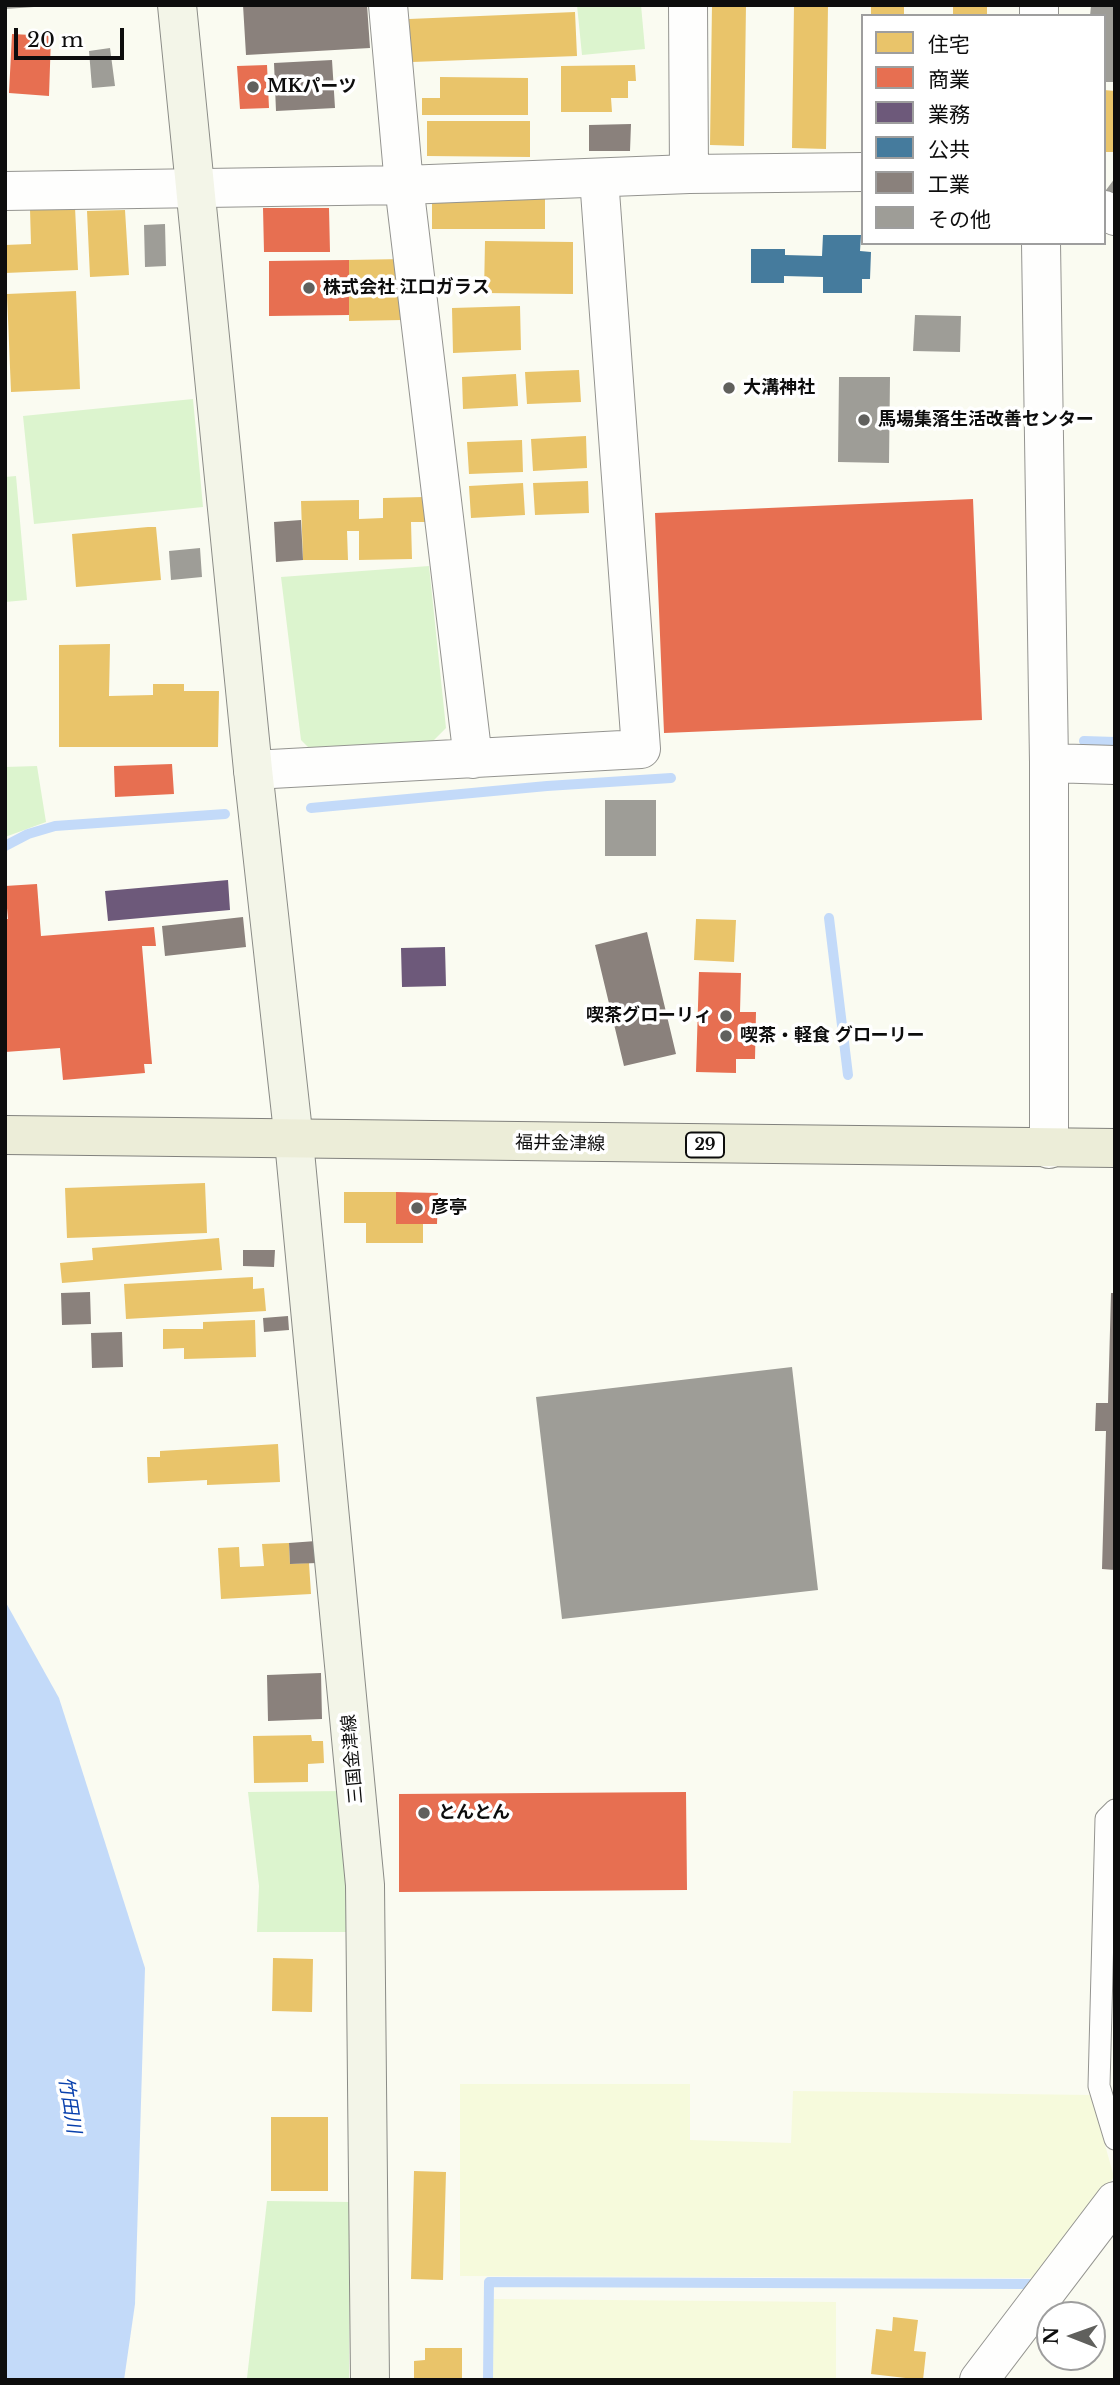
<!DOCTYPE html>
<html>
<head>
<meta charset="utf-8">
<style>
	body { margin:0 }
	#map { position:relative; width:1120px; height:2385px; overflow:hidden; background:#fafbf1; font-family:"Libre Baskerville","Noto Sans JP",serif }
	canvas { display:block }
	.frame { position:absolute; inset:0; border:7px solid #0d0d0d; pointer-events:none }
	.legend { position:absolute; left:861px; top:14px; width:245px; height:231px; box-sizing:border-box; background:#fff; border:2px solid #9e9e9e; margin:0; padding:9px 12px; list-style:none; font-size:21px; color:#0d0d0d }
	.legend li { display:flex; align-items:center; gap:14px; height:35px }
	.legend b { width:35px; border:2px solid #9e9e9e }
	.north { position:absolute; left:1036px; top:2301px; width:70px; height:70px; box-sizing:border-box; background:#fff; border:2px solid #9e9e9e; border-radius:50%; rotate:271deg; font-size:19px; font-weight:700; line-height:28px; text-align:center; color:#0d0d0d }
	.north::after { content:''; display:block; margin:auto; width:24px; height:32px; background:#60605d; clip-path:polygon(50% 0,100% 100%,50% 72%,0 100%) }
	.scale { position:absolute; left:14px; top:28px; width:110px; height:32px; box-sizing:border-box; border:4px solid #0d0d0d; border-top:0; padding-left:9px; font-size:21px; line-height:24px; white-space:nowrap; color:#0d0d0d; -webkit-text-stroke:5px #fff; paint-order:stroke }
</style>
</head>
<body>
<div id="map">
<canvas width="1120" height="2385"></canvas>
<div class="frame"></div>
<ul class="legend">
<li><b style="height:19px;background:#e9c46a"></b>住宅</li>
<li><b style="height:19px;background:#e76f51"></b>商業</li>
<li><b style="height:19px;background:#6d597a"></b>業務</li>
<li><b style="height:19px;background:#457b9d"></b>公共</li>
<li><b style="height:19px;background:#8a817c"></b>工業</li>
<li><b style="height:19px;background:#9e9d97"></b>その他</li>
</ul>
<div class="north">N</div>
<div class="scale">20 m</div>
</div>
<script>
const ctx = document.querySelector('canvas').getContext('2d');
ctx.lineJoin = 'round';
function paint(path, color) {
  ctx.fillStyle = color;
  ctx.fill(path, 'evenodd');
}
function toPath(rows) {
  const path = new Path2D();
  for (const r of rows) {
    path.moveTo(r[0], r[1]);
    for (let i = 2; i < r.length; i += 2) path.lineTo(r[i], r[i + 1]);
  }
  return path;
}
function strokePath(path, color, width, dash) {
  ctx.strokeStyle = color;
  ctx.lineWidth = width;
  ctx.lineCap = dash ? 'butt' : 'round';
  ctx.setLineDash(dash || []);
  ctx.stroke(path);
}
function label(font, color, halo, rows, align = 'center') {
  ctx.font = font + ' "Libre Baskerville","Noto Sans JP",serif';
  ctx.lineWidth = 7;
  ctx.setLineDash([]);
  ctx.textBaseline = 'middle';
  ctx.strokeStyle = halo;
  ctx.fillStyle = color;
  for (const [text, x, y, turn = 0] of rows) {
    ctx.save();
    ctx.translate(x, y);
    ctx.rotate((+turn || 0) * Math.PI / 180);
    ctx.textAlign = isNaN(turn) ? turn : align;
    if (halo) ctx.strokeText(text, 0, 0);
    ctx.fillText(text, 0, 0);
    ctx.restore();
  }
}
const farmland = toPath([
	[460,2084,690,2084,690,2140,791,2143,793,2091,1091,2095,1114,2177,1034,2278,460,2276],
	[493,2299,836,2302,836,2380,493,2380]
]);
const green = toPath([
	[577,5,641,5,645,49,582,55],
	[193,399,203,507,34,524,23,416],
	[16,476,27,600,5,602,5,477],
	[429,566,446,728,431,743,312,751,301,740,281,577],
	[37,766,46,822,5,837,5,767],
	[345,1791,346,1932,257,1932,259,1886,248,1792],
	[267,2201,350,2202,349,2378,247,2378]
]);
const water = toPath([
	[5,1601,59,1698,145,1968,135,2304,124,2380,5,2380]
]);
const homes = toPath([
	[712,5,746,5,744,146,710,145],
	[794,5,828,5,826,149,792,148],
	[871,5,904,5,904,16,871,16],
	[953,5,987,5,987,16,953,16],
	[575,12,577,56,412,62,409,19],
	[635,65,636,81,628,81,628,98,611,98,612,112,561,112,561,66],
	[440,77,528,78,528,115,422,115,422,98,440,98],
	[1104,90,1115,91,1115,152,1104,152],
	[427,121,530,121,530,157,427,156],
	[432,199,545,199,545,229,432,229],
	[75,207,78,270,5,273,5,245,31,244,30,209],
	[125,210,129,275,90,277,87,211],
	[485,241,573,242,573,294,484,293],
	[403,259,403,320,349,321,349,260],
	[76,291,80,389,11,392,7,294],
	[520,306,521,350,453,353,452,308],
	[579,370,581,402,527,404,525,372],
	[516,374,518,406,463,409,462,377],
	[586,436,587,468,533,471,531,439],
	[522,440,523,472,469,474,467,442],
	[588,481,589,513,535,515,533,483],
	[523,483,525,515,471,518,469,486],
	[424,497,425,522,411,522,412,559,359,560,359,531,347,531,348,560,303,560,301,501,359,500,359,519,383,518,383,498],
	[148,527,156,527,161,580,76,587,72,534],
	[110,644,109,696,153,695,153,684,184,684,184,691,219,691,218,747,59,747,59,645],
	[696,919,736,920,734,962,694,960],
	[205,1183,207,1233,67,1238,65,1188],
	[344,1192,396,1192,396,1224,423,1224,423,1243,366,1243,366,1223,344,1223],
	[219,1238,222,1270,62,1283,60,1263,93,1260,92,1248],
	[253,1277,253,1289,264,1288,266,1311,126,1319,124,1284],
	[255,1320,256,1357,184,1359,184,1348,163,1349,163,1329,203,1329,203,1322],
	[278,1444,280,1482,207,1485,207,1480,148,1483,147,1457,160,1457,160,1451],
	[289,1543,290,1564,309,1563,311,1594,221,1599,218,1548,239,1547,240,1567,264,1566,262,1544],
	[311,1735,312,1741,323,1741,324,1763,308,1764,308,1782,254,1783,253,1736],
	[273,1958,313,1959,312,2012,272,2011],
	[271,2117,328,2117,328,2191,271,2191],
	[414,2171,446,2172,443,2280,411,2279],
	[893,2317,918,2320,914,2351,926,2352,923,2380,871,2374,876,2329,892,2331],
	[425,2348,462,2348,462,2380,414,2380,414,2361,425,2360]
]);
const shops = toPath([
	[12,34,51,36,49,96,9,93],
	[267,65,269,108,240,109,237,66],
	[263,208,329,208,330,252,264,252],
	[349,260,349,315,269,316,269,261],
	[973,499,982,720,664,733,655,513],
	[172,764,174,794,115,797,114,766],
	[37,884,41,936,154,927,156,946,142,946,152,1064,144,1064,145,1073,63,1080,60,1048,5,1052,5,919,8,919,5,886],
	[699,972,741,973,740,1012,756,1012,755,1059,736,1059,736,1073,696,1072],
	[396,1192,438,1193,437,1224,396,1224],
	[686,1792,687,1890,399,1892,399,1794]
]);
const offices = toPath([
	[228,880,230,910,108,921,105,891],
	[445,947,446,986,402,987,401,948]
]);
const public = toPath([
	[823,235,861,235,860,251,871,252,870,279,862,279,862,293,823,293,823,277,784,276,784,283,751,283,751,249,785,249,785,255,822,256]
]);
const industry = toPath([
	[243,5,367,5,370,48,246,55],
	[332,60,335,108,276,111,274,63],
	[631,124,630,151,589,151,589,125],
	[301,520,303,560,276,562,274,522],
	[243,917,246,947,165,956,162,926],
	[647,932,676,1054,624,1066,595,945],
	[243,1250,275,1250,274,1267,243,1266],
	[90,1292,91,1324,62,1325,61,1293],
	[1111,1293,1115,1293,1115,1570,1102,1569,1106,1431,1095,1431,1096,1403,1108,1403],
	[288,1316,289,1330,264,1332,263,1318],
	[122,1332,123,1367,92,1368,91,1333],
	[316,1541,317,1563,290,1564,289,1543],
	[321,1673,322,1719,268,1721,267,1675]
]);
const stream = toPath([
	[1084,741,1115,742],
	[311,808,547,786,671,778],
	[5,846,28,834,55,826,225,814],
	[829,918,848,1075],
	[488,2380,489,2282,1031,2284]
]);
const building = toPath([
	[5,5,34,5,34,7,5,9],
	[1091,6,1115,7,1113,82,1104,82,1104,16,1090,16],
	[110,48,115,86,92,88,89,51],
	[1115,178,1115,197,1106,190],
	[165,224,166,266,145,267,144,225],
	[915,315,961,316,960,352,913,351],
	[839,377,890,377,889,463,838,462],
	[200,548,202,577,171,580,169,551],
	[605,800,656,800,656,856,605,856],
	[792,1367,818,1590,562,1619,536,1397]
]);
const lane = toPath([
	[1115,1810,1106,1819,1099,2086,1115,2139]
]);
const street = toPath([
	[388,5,404,185,473,759],
	[688,5,689,174],
	[1039,5,1039,16],
	[5,191,404,185,689,174,863,172],
	[1104,210,1115,216],
	[1041,243,1049,763,1049,1149],
	[1049,763,1115,765],
	[253,770,641,749,599,178],
	[979,2380,1115,2201]
]);
const secondary = toPath([
	[177,5,253,770,294,1141,365,1885,370,2380]
]);
const primary = toPath([
	[5,1135,1115,1148]
]);
const markers = [
	[253,87,7,"#60605d"],
	[309,288,7,"#60605d"],
	[729,388,7,"#60605d"],
	[864,420,7,"#60605d"],
	[726,1016,7,"#60605d"],
	[726,1036,7,"#60605d"],
	[417,1208,7,"#60605d"],
	[424,1813,7,"#60605d"]
];
const shields = [
	[705,1145,38]
];
const shieldNames = [
	["29",705,1145]
];
const poiNames = [
	["MKパーツ",267,87],
	["株式会社 江口ガラス",323,288],
	["大溝神社",743,388],
	["馬場集落生活改善センター",878,420],
	["喫茶グローリィ",712,1016,"right"],
	["喫茶・軽食 グローリー",740,1036],
	["彦亭",431,1208],
	["とんとん",438,1813]
];
const streetNames = [
	["福井金津線",560,1144,1],
	["三国金津線",353,1759,-95]
];
const waterNames = [
	["竹田川",69,2105,81]
];
paint(farmland, '#f6fadc');
paint(green, '#dcf4ce');
paint(water, '#c3daf9');
paint(homes, '#e9c46a');
paint(shops, '#e76f51');
paint(offices, '#6d597a');
paint(public, '#457b9d');
paint(industry, '#8a817c');
strokePath(stream, '#c3daf9', 10);
paint(building, '#9e9d97');
strokePath(lane, '#949490', 23);
strokePath(street, '#949490', 40);
strokePath(secondary, '#8a8b86', 40);
strokePath(primary, '#81817d', 40);
strokePath(lane, '#fefefd', 21);
strokePath(street, '#fefefd', 38);
strokePath(secondary, '#f3f5e8', 38);
strokePath(primary, '#ecedd8', 38);
for (const [x, y, r, color] of markers) {
  const dot = new Path2D();
  dot.arc(x, y, r, 0, 2 * Math.PI);
  ctx.fillStyle = color;
  ctx.fill(dot);
  strokePath(dot, '#fff', 2.5);
}
for (const [x, y, w] of shields) {
  const box = new Path2D();
  box.roundRect(x - w / 2, y - 12.5, w, 25, 5);
  ctx.fillStyle = '#fff';
  ctx.fill(box);
  strokePath(box, '#0d0d0d', 2);
}
label('bold 16px', '#0d0d0d', null, shieldNames);
label('bold 18px', '#0d0d0d', '#fff', poiNames, 'left');
label('18px', '#0d0d0d', '#fff', streetNames);
label('italic 19px', '#0840ad', '#fff', waterNames);
</script>
</body>
</html>
